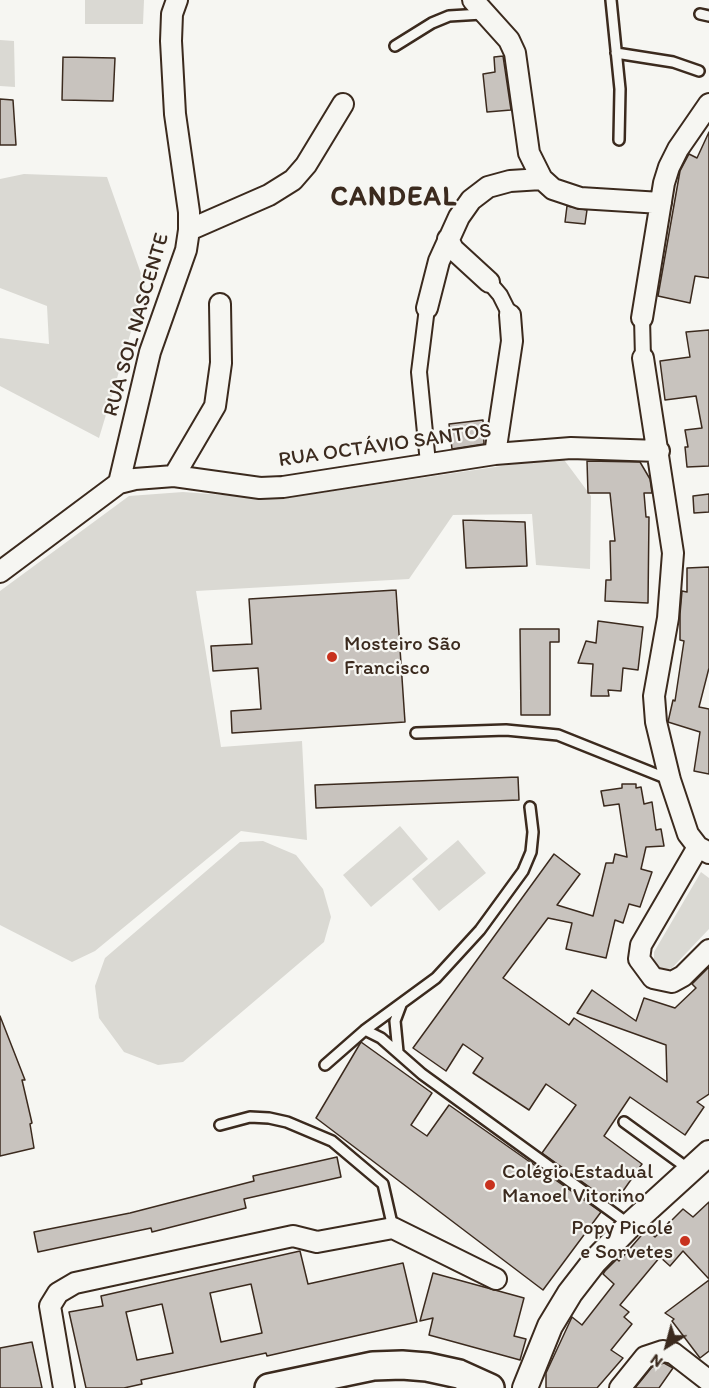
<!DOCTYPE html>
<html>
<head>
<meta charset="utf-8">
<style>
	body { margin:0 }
	#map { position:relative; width:709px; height:1388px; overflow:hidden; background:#f6f6f2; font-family:Itim,sans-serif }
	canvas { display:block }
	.north { position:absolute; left:637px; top:1316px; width:60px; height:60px; -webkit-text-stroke:4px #f6f6f2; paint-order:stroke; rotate:216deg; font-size:16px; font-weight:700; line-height:24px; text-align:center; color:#3b2a1e }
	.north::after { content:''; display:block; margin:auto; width:21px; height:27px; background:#3b2a1e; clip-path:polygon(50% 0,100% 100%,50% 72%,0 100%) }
</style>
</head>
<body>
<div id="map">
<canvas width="709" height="1388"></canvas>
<div class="north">N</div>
</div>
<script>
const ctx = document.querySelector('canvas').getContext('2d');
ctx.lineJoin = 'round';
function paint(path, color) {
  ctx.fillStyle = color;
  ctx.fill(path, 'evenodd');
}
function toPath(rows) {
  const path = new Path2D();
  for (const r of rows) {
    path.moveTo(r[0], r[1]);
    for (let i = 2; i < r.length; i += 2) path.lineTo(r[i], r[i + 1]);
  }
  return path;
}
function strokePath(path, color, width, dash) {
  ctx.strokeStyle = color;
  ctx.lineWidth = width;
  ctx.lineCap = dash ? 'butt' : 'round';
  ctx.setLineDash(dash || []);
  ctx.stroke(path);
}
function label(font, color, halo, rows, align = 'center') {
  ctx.font = font + ' Itim,sans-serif';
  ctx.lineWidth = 4.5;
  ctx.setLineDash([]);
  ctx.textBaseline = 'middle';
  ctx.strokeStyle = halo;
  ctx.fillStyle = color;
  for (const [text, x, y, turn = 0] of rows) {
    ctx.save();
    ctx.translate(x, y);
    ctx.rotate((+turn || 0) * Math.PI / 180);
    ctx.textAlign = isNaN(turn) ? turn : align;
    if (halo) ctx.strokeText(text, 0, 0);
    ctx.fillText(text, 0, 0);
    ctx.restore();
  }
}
const green = toPath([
	[85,0,144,0,143,24,85,24],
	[0,40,14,41,15,87,0,86],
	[24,174,107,177,145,285,99,438,0,386,0,338,49,344,47,306,0,288,0,179],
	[562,457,591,496,590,569,536,565,532,514,453,515,409,579,196,591,221,747,302,741,307,840,241,831,95,951,72,962,0,925,0,591,129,496,183,492,280,499],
	[400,826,428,859,371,907,343,875],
	[458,840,486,873,439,911,412,879],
	[263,841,296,855,323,889,331,917,324,942,183,1062,158,1065,124,1052,99,1018,95,986,105,958,240,842],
	[701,872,709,878,709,929,672,968,666,970,659,969,654,963,654,952]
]);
const building = toPath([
	[503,56,511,110,487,112,483,74,495,72,494,57,503,56],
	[63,57,115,58,113,101,62,100,63,57],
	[0,99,13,100,16,145,0,145,0,99],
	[709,132,709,278,695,276,690,303,658,296,680,171,689,154,697,158,709,132],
	[567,206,587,210,585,224,565,222,567,206],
	[709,330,709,466,687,467,685,447,688,447,685,430,702,428,696,396,665,400,660,361,690,357,686,332,709,330],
	[483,420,484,444,452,449,449,424,483,420],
	[587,461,640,462,650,479,652,493,644,493,646,517,649,517,648,603,605,601,606,580,611,580,610,541,615,541,610,493,588,493,587,461],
	[709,494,709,512,694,513,693,496,709,494],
	[463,520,525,522,527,566,466,568,463,520],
	[709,567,709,668,699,707,709,709,709,774,694,771,700,732,668,722,673,700,675,701,684,641,680,640,680,614,682,591,687,592,687,568,709,567],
	[396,590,405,722,232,733,231,711,261,709,258,668,213,671,211,646,252,644,249,599,396,590],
	[598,621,643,627,638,670,623,668,621,691,608,690,609,696,591,696,593,664,578,663,586,641,596,643,598,621],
	[520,629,559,629,559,642,550,642,550,715,521,715,520,629],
	[518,777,519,800,316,808,315,785,518,777],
	[622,784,636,784,636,788,641,787,644,804,652,802,656,830,661,829,664,846,646,847,641,869,652,872,640,907,629,904,623,923,615,920,606,958,566,949,572,923,548,918,503,978,569,1025,574,1018,667,1082,666,1045,577,1013,592,990,636,1021,644,998,675,1008,696,988,692,984,709,967,709,1094,697,1102,704,1107,685,1135,630,1097,604,1136,642,1164,616,1201,611,1198,609,1201,542,1153,576,1105,546,1084,529,1110,473,1073,483,1058,463,1044,446,1071,413,1048,554,854,580,874,557,905,593,916,606,863,613,863,615,854,627,857,619,804,604,806,601,791,622,788,622,784],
	[0,1016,25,1080,22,1080,32,1123,30,1124,34,1148,0,1156,0,1016],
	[361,1042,432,1093,411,1125,427,1136,449,1105,601,1212,543,1290,316,1118,361,1042],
	[337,1157,341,1177,244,1199,246,1208,152,1232,151,1228,38,1252,34,1232,130,1213,254,1181,253,1176,337,1157],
	[709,1202,709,1279,683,1251,670,1266,660,1257,620,1305,629,1312,624,1317,632,1324,611,1350,623,1358,597,1388,546,1388,546,1373,572,1317,582,1325,614,1284,603,1274,605,1271,617,1259,619,1261,647,1229,655,1237,683,1209,693,1217,709,1202],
	[300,1251,308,1284,403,1263,417,1322,267,1356,266,1353,141,1380,142,1384,124,1388,86,1388,69,1312,103,1306,101,1296,300,1251],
	[251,1284,262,1333,221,1342,210,1293,251,1284],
	[162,1304,173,1353,137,1360,126,1312,162,1304],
	[433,1273,524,1298,514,1336,526,1339,520,1360,429,1335,433,1318,420,1321,433,1273],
	[709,1280,709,1351,700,1358,672,1321,674,1319,665,1313,709,1280],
	[32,1342,42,1388,0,1388,0,1348,32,1342],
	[664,1363,673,1368,659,1388,635,1388,652,1367,664,1363]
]);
const service = toPath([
	[611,0,620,89,619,140],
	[700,14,709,16],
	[395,46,432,23,449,16,482,14],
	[616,53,673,62,699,71],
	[416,733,506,730,558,735,668,779],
	[365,1030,381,1038,422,1074,630,1225],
	[398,1052,395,1021,401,1005],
	[325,1065,365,1030,436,978,480,930,523,871,531,852,533,832,530,807],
	[624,1122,690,1170],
	[220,1125,250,1117,269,1118,287,1122,332,1141,383,1184,393,1228]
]);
const pedestrian = toPath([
	[489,282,500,295,510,315],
	[427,308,419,372,428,463],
	[642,318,643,358]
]);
const minor = toPath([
	[473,0,509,40,515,53,529,153,542,179],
	[189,230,269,195,293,180,306,165,343,104],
	[448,239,453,249,489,282],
	[427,308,439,261,459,217,471,200,488,187,510,181,542,179,553,189,580,198,661,203],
	[642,318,664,183,669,167,678,149,709,104],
	[643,358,673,553,668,618,654,696,656,722,670,780,688,834,698,847,709,853],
	[495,454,512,341,510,315],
	[174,476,215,406,221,363,220,304],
	[119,483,150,352,186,250,189,230,189,212,175,114,171,41,172,14,177,0],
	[0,572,119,483,135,479,174,476,260,488,283,487,495,454,571,448,659,451],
	[698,847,641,945,639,959,653,978,672,982,683,976,709,950],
	[64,1388,50,1306,58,1293,75,1283,293,1236,317,1242,393,1228,496,1279],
	[620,1388,645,1357,663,1351,673,1353,709,1381]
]);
const tertiary = toPath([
	[525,1388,550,1326,570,1293,594,1262,630,1225,709,1153]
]);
const secondary = toPath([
	[269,1388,373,1366,402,1365,427,1367,459,1374,490,1388]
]);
const markers = [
	[332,657,6,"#c8321e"],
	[490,1185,6,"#c8321e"],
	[685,1241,6,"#c8321e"]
];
const streetNames = [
	["RUA SOL NASCENTE",137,325,-74],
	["RUA OCTÁVIO SANTOS",385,446,-8]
];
const poiNames = [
	["Mosteiro São",344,645],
	["Francisco",344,669],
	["Colégio Estadual",502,1173],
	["Manoel Vitorino",502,1197],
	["Popy Picolé",673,1229,"right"],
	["e Sorvetes",673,1253,"right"]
];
const districtNames = [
	["CANDEAL",394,198]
];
paint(green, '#dad9d3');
paint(building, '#c8c3be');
strokePath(building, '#3b2a1e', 1.5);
strokePath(service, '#3b2a1e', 14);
strokePath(pedestrian, '#3b2a1e', 18);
strokePath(minor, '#3b2a1e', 24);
strokePath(tertiary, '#3b2a1e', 28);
strokePath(secondary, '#3b2a1e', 32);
strokePath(service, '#f6f6f2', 9);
strokePath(pedestrian, '#f6f6f2', 14);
strokePath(minor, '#f6f6f2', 20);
strokePath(tertiary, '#f6f6f2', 24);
strokePath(secondary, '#f6f6f2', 27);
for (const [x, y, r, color] of markers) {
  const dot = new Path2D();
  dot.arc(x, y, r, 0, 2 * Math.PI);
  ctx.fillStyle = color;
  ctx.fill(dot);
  strokePath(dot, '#f6f6f2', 2);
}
label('21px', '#3b2a1e', '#f6f6f2', streetNames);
label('21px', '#3b2a1e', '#f6f6f2', poiNames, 'left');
ctx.letterSpacing = '1.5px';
label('bold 27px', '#3b2a1e', '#f6f6f2', districtNames);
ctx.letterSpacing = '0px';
</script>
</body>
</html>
